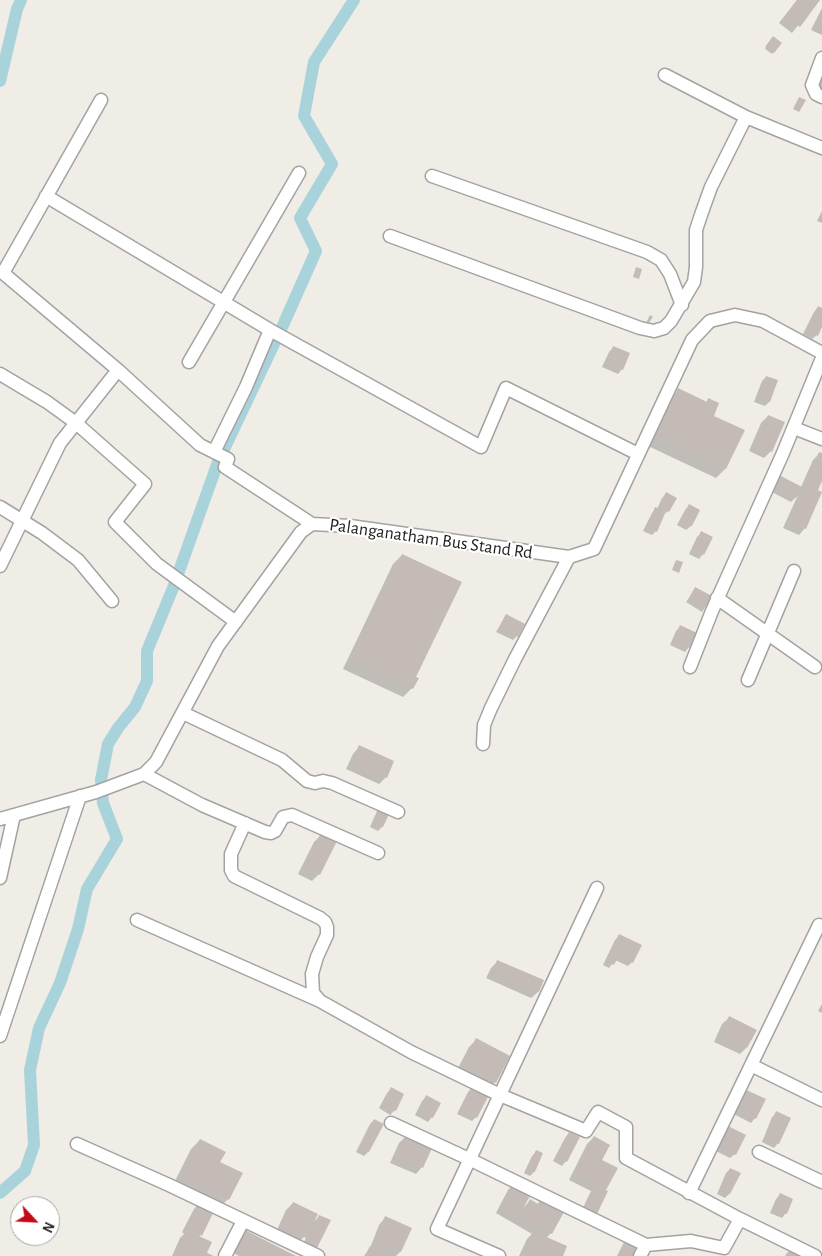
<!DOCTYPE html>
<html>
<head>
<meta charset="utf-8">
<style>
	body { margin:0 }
	#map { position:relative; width:822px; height:1256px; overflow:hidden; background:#f0ece6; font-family:"Alegreya Sans",sans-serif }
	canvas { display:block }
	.north { position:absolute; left:10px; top:1196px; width:50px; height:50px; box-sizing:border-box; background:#fff; border:1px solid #a5a5a5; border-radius:50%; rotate:115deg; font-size:14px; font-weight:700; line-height:20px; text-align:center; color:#1f1f1f }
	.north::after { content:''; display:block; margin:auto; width:18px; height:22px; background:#c60915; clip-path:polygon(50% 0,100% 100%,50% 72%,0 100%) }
</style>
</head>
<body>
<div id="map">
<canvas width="822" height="1256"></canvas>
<div class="north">N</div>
</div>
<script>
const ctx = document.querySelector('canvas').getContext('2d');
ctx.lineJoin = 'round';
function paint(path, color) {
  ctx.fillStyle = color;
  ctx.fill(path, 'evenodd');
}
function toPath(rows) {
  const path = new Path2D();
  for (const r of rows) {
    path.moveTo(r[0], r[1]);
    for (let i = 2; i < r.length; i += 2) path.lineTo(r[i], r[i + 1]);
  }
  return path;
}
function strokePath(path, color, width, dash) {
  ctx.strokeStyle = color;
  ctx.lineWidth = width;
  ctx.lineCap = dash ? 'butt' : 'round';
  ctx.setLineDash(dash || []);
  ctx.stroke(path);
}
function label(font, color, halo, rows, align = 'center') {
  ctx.font = font + ' "Alegreya Sans",sans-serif';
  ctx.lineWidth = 4.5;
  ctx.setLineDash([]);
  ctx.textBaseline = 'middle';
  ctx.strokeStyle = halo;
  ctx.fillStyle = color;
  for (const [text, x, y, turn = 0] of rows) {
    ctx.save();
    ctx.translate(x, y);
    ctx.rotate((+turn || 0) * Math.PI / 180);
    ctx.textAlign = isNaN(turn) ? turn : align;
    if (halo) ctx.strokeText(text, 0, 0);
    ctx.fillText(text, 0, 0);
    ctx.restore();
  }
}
const shadow = toPath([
	[797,0,818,0,792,33,779,23],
	[822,8,822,35,811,30],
	[772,40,773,53,772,54,765,49],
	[822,73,822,95,814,91],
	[822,211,822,223,817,221],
	[818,307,822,309,822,324,817,335,812,339,803,334,814,312],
	[650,315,653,317,648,324,646,323],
	[613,348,622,369,618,374,602,367,609,352],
	[766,377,769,402,765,406,754,402,762,381],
	[679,390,706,402,709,399,725,469,716,478,648,446,670,399],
	[768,416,771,451,764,458,749,451,761,423],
	[820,453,822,455,822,478,805,528,799,535,783,528,798,495,791,502,768,490,773,480,801,487,813,460],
	[666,494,668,511,663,515,656,531,652,535,643,531,652,513,657,509,662,498],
	[689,506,698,511,691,526,686,530,677,525,685,510],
	[702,533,703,554,699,559,689,554,697,537],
	[402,555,414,677,412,688,403,697,343,669,393,564],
	[696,588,712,597,702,612,686,602],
	[506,616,517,636,513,640,496,632],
	[680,627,689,647,685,652,670,645,676,631],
	[359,747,386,777,379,784,346,769,353,754],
	[381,807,389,811,382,827,378,831,370,827,377,811],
	[321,835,319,874,312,881,298,874,314,842],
	[620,935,632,962,628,966,615,960,609,968,603,965,615,940],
	[498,961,542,981,538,992,531,998,486,978,491,968],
	[822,1004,822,1013,818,1011],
	[729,1018,746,1048,740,1054,714,1042,722,1024],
	[476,1040,495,1082,488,1089,456,1072,469,1047],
	[472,1088,476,1117,472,1121,457,1114,468,1092],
	[391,1089,403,1094,395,1110,390,1115,379,1108,387,1093],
	[738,1094,755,1118,751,1123,730,1112],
	[426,1097,432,1117,428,1122,415,1115,422,1101],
	[777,1113,778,1143,774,1148,762,1142,772,1117],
	[374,1120,368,1152,364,1156,356,1152,370,1124],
	[720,1130,735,1154,730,1158,710,1148],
	[569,1133,566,1161,562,1166,553,1161,565,1138],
	[406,1136,422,1167,416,1174,390,1163,399,1143],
	[594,1137,601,1160,605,1189,596,1213,592,1217,581,1212,591,1191,569,1180,587,1144],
	[200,1140,219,1163,228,1199,219,1208,173,1185,191,1149],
	[536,1152,534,1172,530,1176,524,1173,532,1156],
	[730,1169,739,1173,729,1194,725,1198,717,1194,726,1173],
	[512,1186,522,1209,530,1201,537,1205,541,1201,551,1233,546,1238,561,1256,519,1256,527,1239,532,1234,496,1213,508,1190],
	[780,1195,786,1213,782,1218,770,1213,776,1199],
	[293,1203,312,1223,320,1216,329,1221,316,1248,312,1252,302,1247,308,1233,298,1243,276,1232,286,1210],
	[199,1204,213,1212,199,1237,205,1254,211,1256,172,1256,180,1238,184,1234,182,1232,194,1209],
	[385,1218,410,1229,400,1252,396,1256,364,1256,370,1248,379,1225],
	[791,1248,806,1256,785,1256]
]);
const canal = toPath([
	[0,81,17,9,21,0],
	[0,1193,25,1171,34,1145,30,1070,39,1028,60,983,78,929,87,889,117,839,103,803,101,780,108,744,118,728,135,707,147,681,147,651,173,588,218,462,284,323,316,251,300,218,332,164,304,116,314,62,354,0]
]);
const building = toPath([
	[797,0,820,0,800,27,785,16],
	[822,10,822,29,814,25],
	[773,36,782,43,774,53,765,47],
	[799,97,806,100,799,112,793,109],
	[636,267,642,269,639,279,633,277],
	[818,306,822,308,822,327,818,336,806,330],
	[613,346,630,353,623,370,606,363],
	[766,376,778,380,770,402,758,398],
	[678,388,707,402,708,398,719,403,714,416,745,430,726,469,656,436],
	[768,415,785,422,772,452,755,444],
	[819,452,822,453,822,481,818,490,822,492,806,529,789,522],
	[777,474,802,487,796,498,771,485],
	[666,492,677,498,669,512,659,507],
	[689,504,700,510,692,526,680,521],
	[655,507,666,511,657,532,647,527],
	[701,531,713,537,704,555,692,549],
	[402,554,462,582,416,677,419,678,413,689,351,659],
	[676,560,683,562,679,573,672,570],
	[695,587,714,597,708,608,689,598],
	[506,614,525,624,518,637,499,627],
	[680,625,697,633,690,648,673,641],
	[359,745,394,761,387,778,352,763],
	[381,806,391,810,383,827,373,823],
	[321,833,337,841,320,875,304,867],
	[619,934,642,945,633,963,619,955,614,965,606,961],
	[497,960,544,980,539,992,492,972],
	[729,1016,757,1030,747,1048,720,1035],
	[476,1038,510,1056,496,1083,462,1065],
	[472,1086,489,1095,477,1118,460,1109],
	[391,1087,404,1094,396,1111,382,1104],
	[742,1088,766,1099,756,1119,733,1108],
	[426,1095,441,1103,433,1118,419,1111],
	[776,1111,791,1118,779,1144,765,1138],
	[374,1119,384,1124,369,1152,359,1148],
	[724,1124,746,1135,736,1155,714,1144],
	[569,1132,580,1137,567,1162,556,1157],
	[406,1135,433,1146,423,1168,396,1156],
	[594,1136,610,1145,602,1160,618,1168,606,1190,574,1173],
	[200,1139,226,1152,220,1162,243,1173,229,1200,181,1175],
	[536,1150,543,1153,535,1172,527,1169],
	[730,1168,741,1173,730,1194,720,1189],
	[512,1184,531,1194,518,1218,500,1208],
	[595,1185,608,1191,597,1214,584,1207],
	[780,1193,793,1199,787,1214,773,1208],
	[530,1199,538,1204,540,1199,564,1212,552,1234,520,1217],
	[293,1202,318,1214,306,1238,281,1225],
	[198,1203,214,1211,202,1236,186,1228],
	[319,1215,331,1220,317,1248,306,1243],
	[385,1216,412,1228,401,1252,375,1241],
	[186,1230,212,1242,207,1253,214,1256,175,1256],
	[245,1230,296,1256,239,1256,233,1253],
	[533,1231,567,1246,563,1256,522,1256],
	[624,1242,640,1249,636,1256,617,1256],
	[370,1246,389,1256,365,1256]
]);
const minor = toPath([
	[822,58,812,85,816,94,822,97],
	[665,75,746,117,822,148],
	[101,100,3,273,118,370],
	[432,176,647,252,661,260,670,274,682,305],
	[46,196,270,330,246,387,214,452],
	[390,236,640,328,654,331,664,328,671,321,694,282,696,267,696,230,702,212,711,187,746,117],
	[270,330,481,447,506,388,638,454],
	[189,362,299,173],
	[0,374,47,402,76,423,145,484,115,522,157,564,236,622],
	[794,428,822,439],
	[0,507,42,533,78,560,112,601],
	[0,566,60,443,118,370,200,445,228,459,225,467,312,524],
	[717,598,815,667],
	[690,667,712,611,783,453,822,358],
	[748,680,794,571],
	[183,713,282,760,307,781,315,783,323,781,332,783,398,812],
	[483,744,484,725,491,708,515,659,569,557],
	[144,774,202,805,265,832,271,833,275,831,283,817,292,815,378,853],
	[0,819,96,792,144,774,156,762,218,646,301,532,312,524,350,526,569,557,594,549,692,340,710,321,735,315,763,321,822,353],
	[245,823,231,854,231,870,234,876,320,918,325,922,327,927,327,935,317,957,312,974,313,993,320,1001,411,1052,500,1095,586,1131,598,1112,626,1127,626,1158,740,1219],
	[0,878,14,815],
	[137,920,320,1001],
	[0,1036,80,796],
	[751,1065,822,1100],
	[391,1123,469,1159,646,1245],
	[77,1144,169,1185,318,1256],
	[759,1152,822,1182],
	[689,1193,819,925],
	[225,1256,243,1221],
	[499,1256,437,1229,597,888],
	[640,1256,646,1245,691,1241,724,1248,740,1219,815,1256]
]);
const streetNames = [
	["Palanganatham Bus Stand Rd",431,539,8]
];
paint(shadow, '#0003');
strokePath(canal, '#a9d3db', 12);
paint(building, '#c4bbb6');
strokePath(minor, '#a3a3a3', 15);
strokePath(minor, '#fff', 12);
label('18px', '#1f1f1f', '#fff', streetNames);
</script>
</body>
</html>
